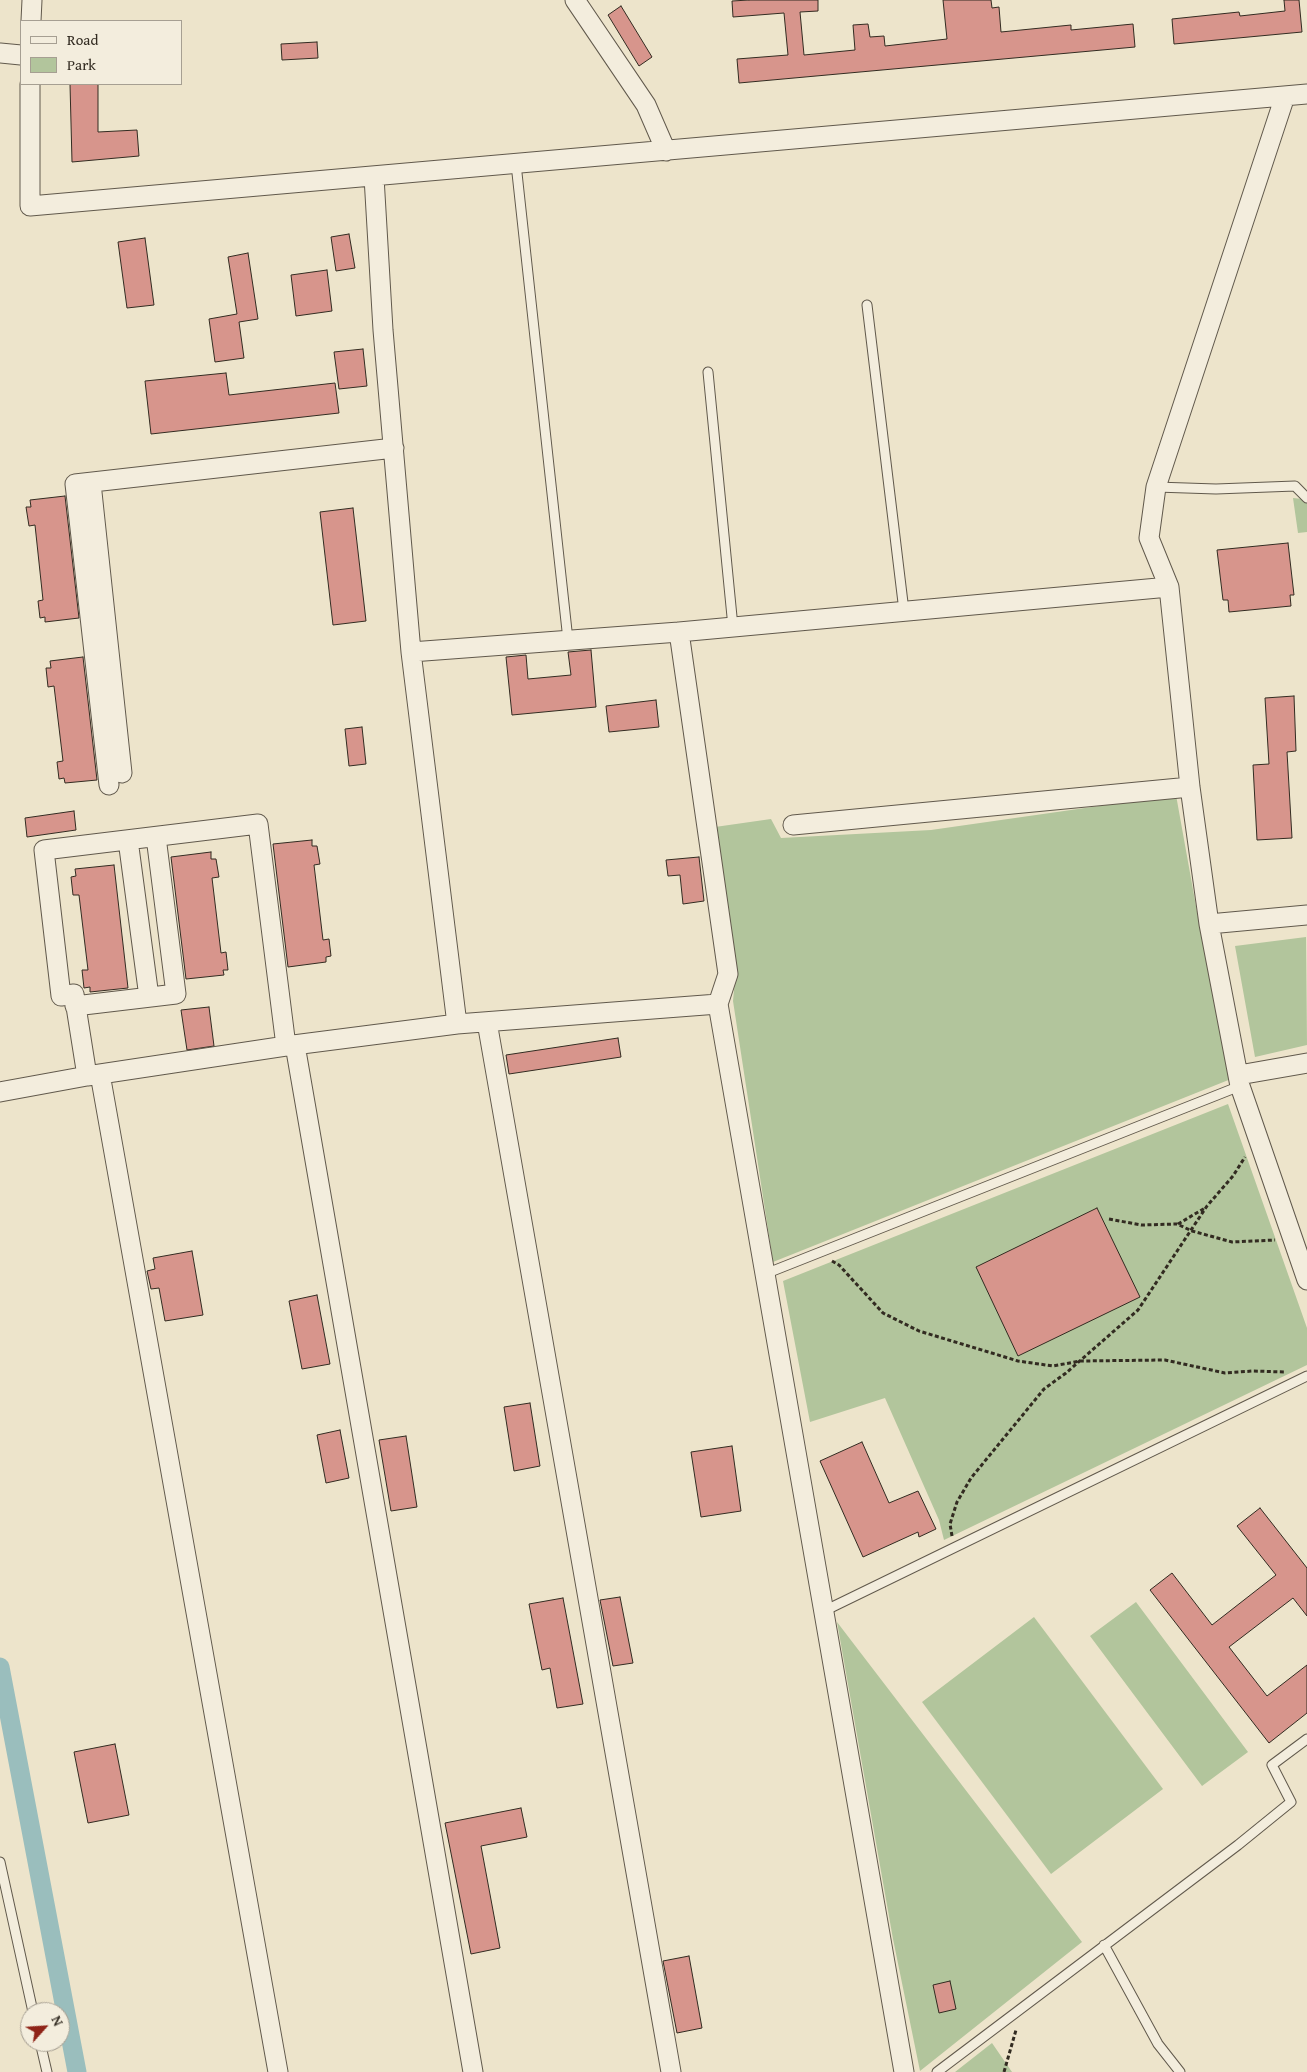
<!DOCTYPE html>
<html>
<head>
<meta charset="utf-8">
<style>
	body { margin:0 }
	#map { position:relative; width:1307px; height:2072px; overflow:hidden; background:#ede4cb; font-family:"Gentium Book Plus",serif }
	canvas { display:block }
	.legend { position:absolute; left:20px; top:20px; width:162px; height:65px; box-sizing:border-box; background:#f3eddd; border:1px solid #a69f92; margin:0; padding:6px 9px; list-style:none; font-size:15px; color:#322b21 }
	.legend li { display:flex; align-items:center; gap:10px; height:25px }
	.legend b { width:25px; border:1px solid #a69f92 }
	.north { position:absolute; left:20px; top:2002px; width:50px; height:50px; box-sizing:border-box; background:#f3eddd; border:1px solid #a69f92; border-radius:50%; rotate:64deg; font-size:14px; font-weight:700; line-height:20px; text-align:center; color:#322b21 }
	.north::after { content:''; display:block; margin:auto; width:18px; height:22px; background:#8f2418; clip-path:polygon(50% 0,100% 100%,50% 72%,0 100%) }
</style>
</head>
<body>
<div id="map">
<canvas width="1307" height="2072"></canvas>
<ul class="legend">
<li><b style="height:6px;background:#f3eddd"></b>Road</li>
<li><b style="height:14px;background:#b2c59c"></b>Park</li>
</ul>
<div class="north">N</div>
</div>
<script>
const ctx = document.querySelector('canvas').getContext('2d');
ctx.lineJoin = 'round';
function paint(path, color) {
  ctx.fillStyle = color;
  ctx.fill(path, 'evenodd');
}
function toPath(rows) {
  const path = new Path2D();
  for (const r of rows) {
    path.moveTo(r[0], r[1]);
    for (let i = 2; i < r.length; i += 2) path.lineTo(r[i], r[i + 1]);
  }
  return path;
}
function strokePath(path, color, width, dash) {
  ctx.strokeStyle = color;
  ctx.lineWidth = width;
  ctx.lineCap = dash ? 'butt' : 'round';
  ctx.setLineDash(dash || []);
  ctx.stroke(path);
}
const green = toPath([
	[1293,498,1303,499,1307,503,1307,532,1298,533],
	[1176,795,1201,934,1231,1079,773,1262,733,1001,736,969,715,827,771,819,781,838,931,830],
	[1306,937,1307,1045,1255,1057,1235,946],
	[1228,1104,1307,1328,1307,1365,944,1540,939,1520,885,1398,810,1422,783,1281],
	[1136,1602,1248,1752,1202,1786,1090,1636],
	[1034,1617,1163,1789,1051,1874,922,1702],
	[837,1622,1082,1942,920,2071,893,1939],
	[992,2043,1012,2072,955,2072]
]);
const canal = toPath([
	[0,1667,77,2072]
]);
const building = toPath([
	[749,0,818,0,818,11,800,12,804,55,855,50,853,25,868,24,870,37,884,36,885,46,947,39,943,0,991,0,992,8,999,7,1001,32,1071,25,1071,30,1133,24,1135,47,739,83,737,59,788,55,784,13,733,17,732,1,749,0],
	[1284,0,1299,0,1302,32,1174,44,1172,19,1239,12,1240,16,1285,11,1284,0],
	[621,6,652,57,639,66,608,15,621,6],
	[317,42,318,58,282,60,281,44,317,42],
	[70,84,98,84,98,132,137,130,139,156,72,162,70,84],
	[349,234,355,268,336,271,331,237,349,234],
	[145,238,154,305,127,308,118,242,145,238],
	[248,253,258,319,239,322,244,358,215,362,209,319,237,314,228,257,248,253],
	[327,270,332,311,296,316,291,275,327,270],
	[363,349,367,386,339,389,334,352,363,349],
	[226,373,229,395,335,383,339,413,151,434,145,381,226,373],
	[65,496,79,618,45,622,45,617,40,618,38,601,43,600,35,525,29,526,26,507,31,507,30,500,65,496],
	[353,508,366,621,333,625,320,512,353,508],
	[1288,543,1294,595,1290,595,1291,606,1229,612,1228,600,1223,600,1217,550,1288,543],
	[591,650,596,707,512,715,506,657,526,655,528,679,571,675,568,652,591,650],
	[83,657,97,780,65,783,64,778,59,779,57,762,63,761,54,686,48,687,46,668,51,668,50,661,83,657],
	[1294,696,1296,751,1287,752,1292,838,1257,840,1253,765,1269,764,1265,698,1294,696],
	[656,700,659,727,609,732,606,706,656,700],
	[362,727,366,764,349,766,345,729,362,727],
	[74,811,76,830,27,837,25,818,74,811],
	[312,840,312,846,317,846,320,864,314,865,323,940,329,939,331,956,326,957,326,962,288,967,273,844,312,840],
	[211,852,211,859,216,859,219,877,212,878,221,953,226,952,228,970,223,970,224,975,186,979,171,857,211,852],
	[699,857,704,901,683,904,680,875,668,876,666,860,699,857],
	[114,865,128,988,90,992,90,987,84,988,82,970,88,970,79,895,73,895,71,877,76,876,75,869,114,865],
	[209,1007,214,1046,187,1050,181,1010,209,1007],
	[618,1038,621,1057,509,1074,506,1055,618,1038],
	[1097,1208,1140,1297,1018,1356,976,1267,1097,1208],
	[192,1251,203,1315,165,1321,159,1288,151,1289,147,1271,155,1269,153,1258,192,1251],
	[317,1295,330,1364,302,1369,289,1301,317,1295],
	[530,1403,540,1466,514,1471,504,1407,530,1403],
	[340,1430,349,1478,326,1483,317,1435,340,1430],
	[406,1436,417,1507,391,1511,379,1440,406,1436],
	[862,1442,889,1503,918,1491,936,1529,919,1537,918,1532,863,1557,820,1461,862,1442],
	[732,1446,741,1511,701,1517,691,1452,732,1446],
	[1260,1508,1307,1568,1307,1616,1293,1598,1229,1647,1267,1696,1307,1665,1307,1713,1269,1743,1150,1590,1172,1573,1212,1625,1276,1575,1237,1526,1260,1508],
	[620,1597,633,1663,613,1666,600,1600,620,1597],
	[563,1598,583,1704,557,1708,550,1668,542,1670,529,1604,563,1598],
	[115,1744,129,1815,88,1823,74,1752,115,1744],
	[521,1808,527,1837,481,1846,500,1948,471,1954,445,1823,521,1808],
	[689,1956,702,2028,677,2033,663,1961,689,1956],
	[950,1981,956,2009,939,2013,933,1985,950,1981]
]);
const path = toPath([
	[1109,1219,1141,1225,1177,1224,1192,1231,1232,1242,1275,1240],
	[1178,1224,1205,1208],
	[832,1261,839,1265,883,1313,919,1331,1018,1361,1053,1366,1080,1361,1165,1360,1225,1373,1253,1371,1285,1372],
	[952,1536,950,1524,957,1502,971,1478,1044,1389,1066,1373,1138,1310,1207,1206,1233,1176,1245,1157],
	[1004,2072,1016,2030]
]);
const service = toPath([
	[516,164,568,640],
	[867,305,904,611],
	[708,372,733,627],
	[1156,487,1216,489,1295,486,1307,498],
	[765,1274,1240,1086],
	[824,1611,1307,1376],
	[0,1862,33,2012],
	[1104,1945,1158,2044,1180,2072],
	[40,2042,47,2072],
	[937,2072,1238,1845,1291,1802,1272,1765,1307,1739]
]);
const minor = toPath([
	[575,0,646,105,666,151],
	[31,21,32,0],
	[0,53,21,55],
	[30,84,30,206,1307,94],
	[1285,96,1156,487,1149,538,1169,587,1190,787,1209,924,1240,1086,1307,1280],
	[374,177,383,330,411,652,457,1024],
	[91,483,122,773],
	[679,632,728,974,718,1004,904,2072],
	[411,652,679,632,1169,587],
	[109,785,75,484,394,448],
	[793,825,1190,787],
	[128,840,149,997],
	[1209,924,1307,915],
	[75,1006,176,994,156,837],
	[487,1022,671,2072],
	[295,1045,473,2072],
	[100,1074,278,2072],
	[1239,1075,1307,1063],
	[87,1076,74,994,61,996,44,850,258,824,286,1046],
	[0,1092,87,1076,286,1046,457,1024,718,1004]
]);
paint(green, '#b2c59c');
strokePath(canal, '#9abebd', 19);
paint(building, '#d7958c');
strokePath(building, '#322b21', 1);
strokePath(service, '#61594c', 11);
strokePath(minor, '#61594c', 21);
strokePath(path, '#322b21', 3, [4, 2.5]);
strokePath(service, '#f3eddd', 9);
strokePath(minor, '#f3eddd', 19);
</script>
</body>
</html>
